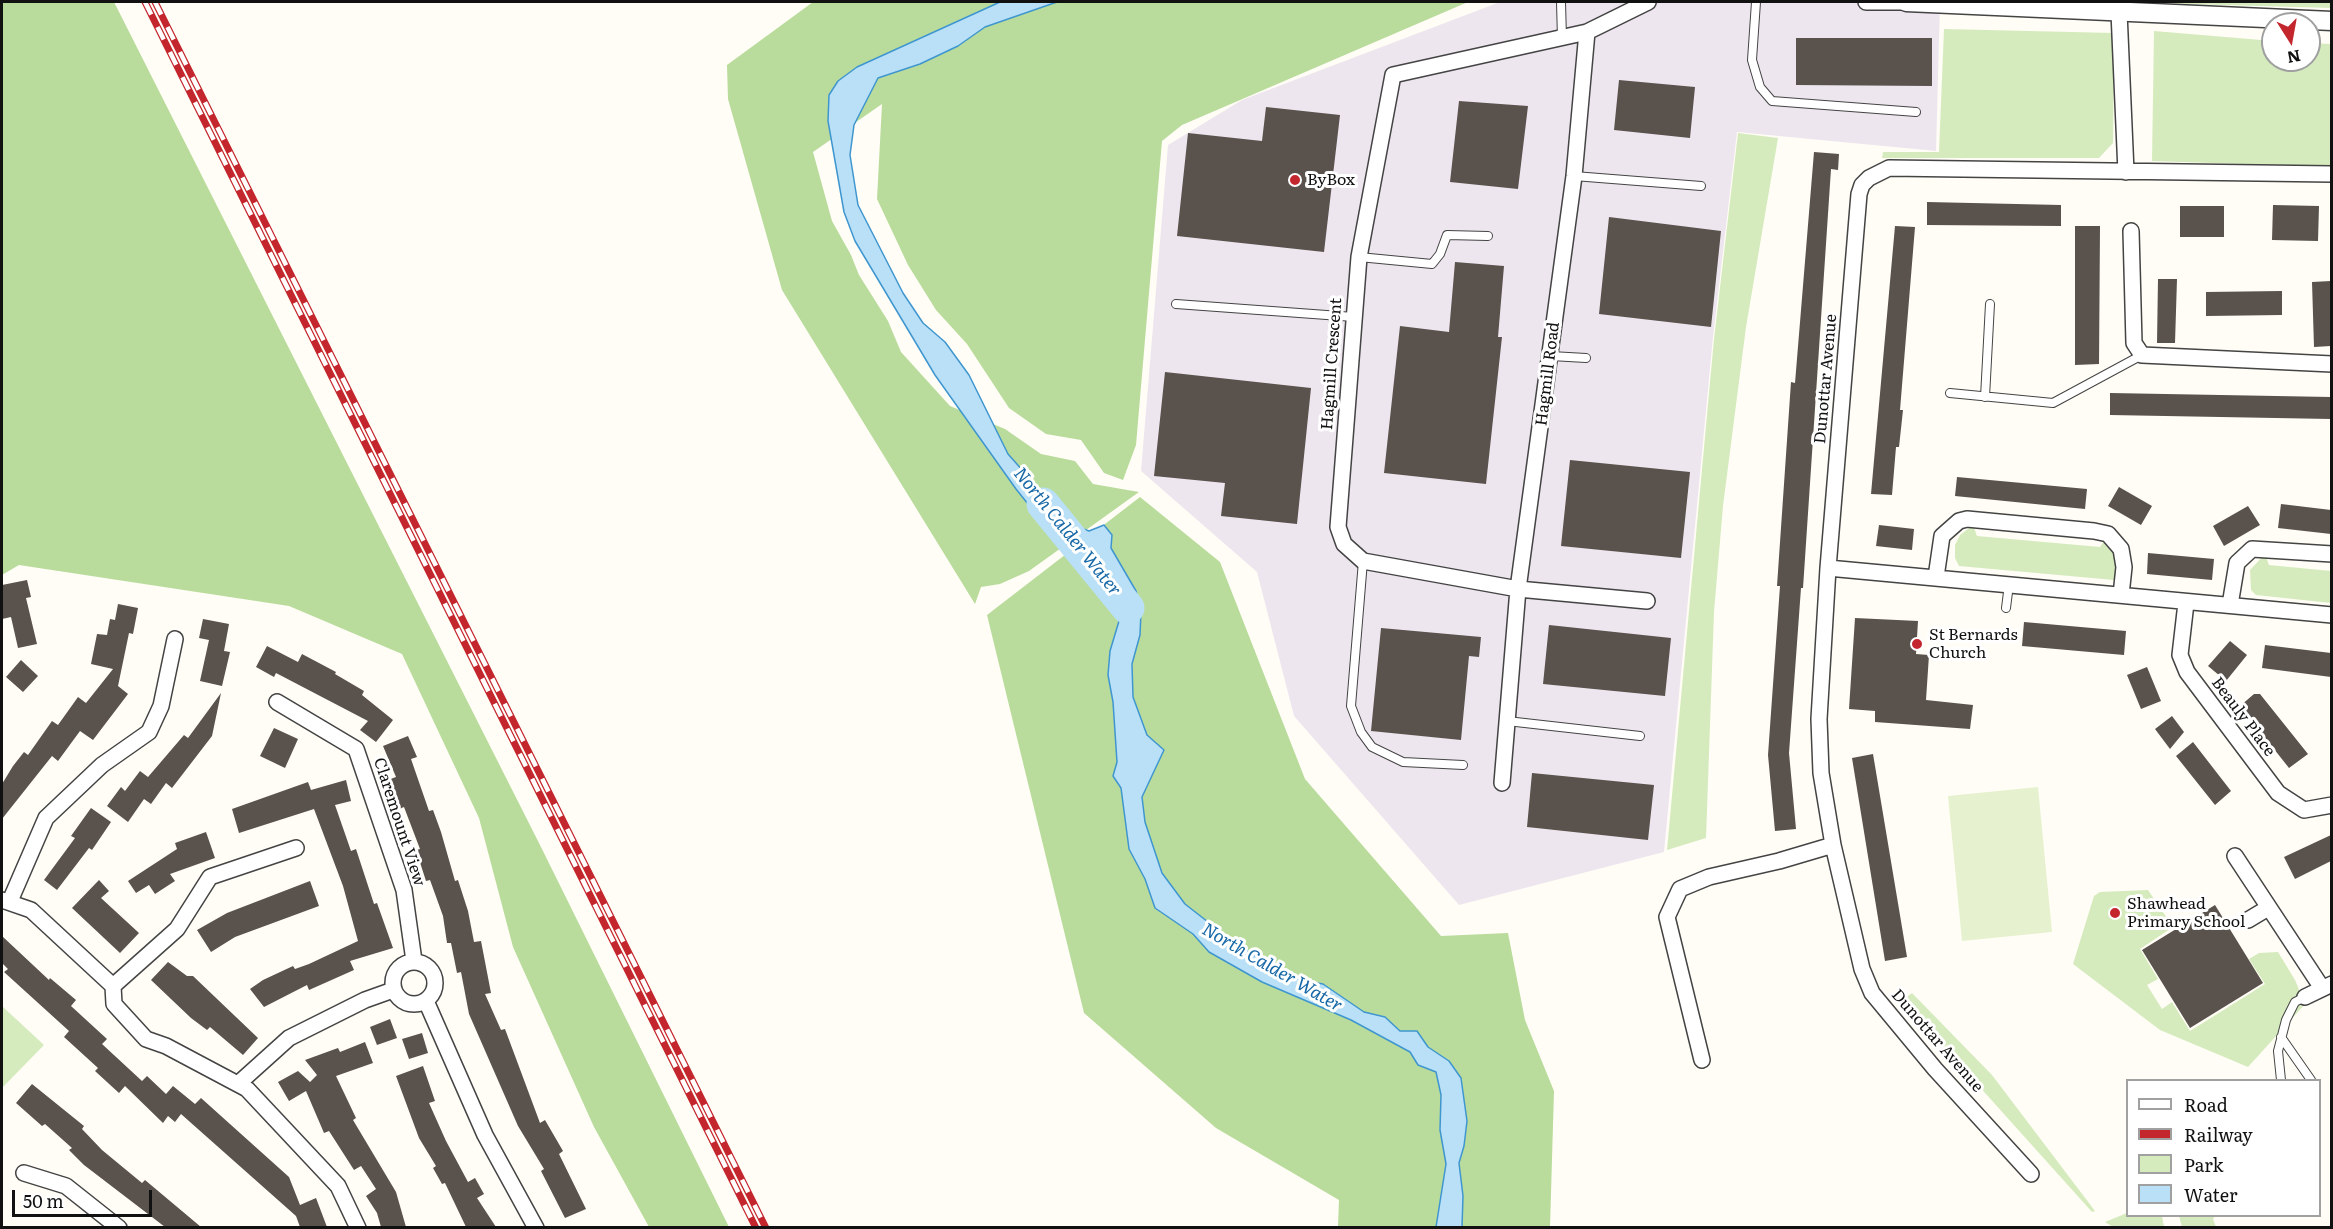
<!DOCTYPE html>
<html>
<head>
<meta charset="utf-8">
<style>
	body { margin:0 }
	#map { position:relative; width:2333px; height:1229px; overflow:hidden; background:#fffdf5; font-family:Literata,serif }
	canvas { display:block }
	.frame { position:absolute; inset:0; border:3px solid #111; pointer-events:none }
	.legend { position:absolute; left:2126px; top:1079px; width:195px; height:138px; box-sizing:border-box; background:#fff; border:2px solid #a0a0a0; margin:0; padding:8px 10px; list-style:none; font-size:18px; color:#111 }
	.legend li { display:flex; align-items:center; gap:12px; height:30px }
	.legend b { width:30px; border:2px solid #a0a0a0 }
	.north { position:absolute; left:2261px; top:12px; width:60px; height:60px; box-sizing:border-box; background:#fff; border:2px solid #a0a0a0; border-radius:50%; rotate:169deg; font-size:16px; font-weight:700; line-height:24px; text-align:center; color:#111 }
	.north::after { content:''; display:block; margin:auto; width:21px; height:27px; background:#c4262e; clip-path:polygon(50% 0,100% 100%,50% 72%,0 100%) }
	.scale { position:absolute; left:12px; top:1190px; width:140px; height:27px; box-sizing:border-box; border:3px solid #111; border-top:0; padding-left:8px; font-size:18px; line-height:21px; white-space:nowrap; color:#111; -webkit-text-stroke:4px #fff; paint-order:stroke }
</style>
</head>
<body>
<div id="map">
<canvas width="2333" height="1229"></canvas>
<div class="frame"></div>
<ul class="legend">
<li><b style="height:8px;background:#fff"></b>Road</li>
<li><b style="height:8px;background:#c4262e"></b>Railway</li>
<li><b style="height:16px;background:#d5ebbd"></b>Park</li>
<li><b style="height:16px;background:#b9e0f7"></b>Water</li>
</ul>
<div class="north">N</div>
<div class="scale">50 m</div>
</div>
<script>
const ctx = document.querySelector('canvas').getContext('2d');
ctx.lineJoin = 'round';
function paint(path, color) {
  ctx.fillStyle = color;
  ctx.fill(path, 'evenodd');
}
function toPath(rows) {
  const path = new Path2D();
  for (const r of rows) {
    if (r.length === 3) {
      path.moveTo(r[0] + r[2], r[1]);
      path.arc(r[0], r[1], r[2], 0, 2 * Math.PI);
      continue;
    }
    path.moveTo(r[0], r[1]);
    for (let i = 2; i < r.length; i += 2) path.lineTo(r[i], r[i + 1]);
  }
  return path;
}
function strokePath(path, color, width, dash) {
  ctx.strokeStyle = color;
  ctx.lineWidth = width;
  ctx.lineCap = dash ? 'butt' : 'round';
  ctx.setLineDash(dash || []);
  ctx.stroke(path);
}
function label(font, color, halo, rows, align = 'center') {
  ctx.font = font + ' Literata,serif';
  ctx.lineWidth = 6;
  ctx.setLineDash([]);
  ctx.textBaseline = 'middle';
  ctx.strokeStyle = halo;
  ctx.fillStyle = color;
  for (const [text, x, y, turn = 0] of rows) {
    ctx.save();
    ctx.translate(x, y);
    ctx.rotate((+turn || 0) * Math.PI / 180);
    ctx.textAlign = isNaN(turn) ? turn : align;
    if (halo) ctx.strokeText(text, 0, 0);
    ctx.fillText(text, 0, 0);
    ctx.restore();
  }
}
const industrial = toPath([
	[1500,2,1940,2,1936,151,1737,132,1713,337,1664,852,1459,905,1294,716,1257,572,1141,471,1168,145,1242,100]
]);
const green = toPath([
	[2117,2,2331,2,2332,8,2331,8],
	[1944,29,2114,33,2113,143,2099,158,1882,158,1883,152,1939,152],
	[2154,31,2273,41,2273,60,2309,60,2309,43,2331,44,2331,167,2152,161],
	[1738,133,1778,138,1746,327,1723,506,1714,612,1706,838,1667,850,1714,339],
	[1973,525,1977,536,2100,547,2106,538,2116,546,2118,575,2114,580,1959,566,1955,558,1955,545,1960,535],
	[2265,554,2269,565,2331,571,2331,603,2256,595,2251,590,2250,570],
	[2148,890,2173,927,2140,949,2158,979,2147,985,2162,1009,2172,1002,2190,1031,2265,984,2249,959,2259,953,2278,952,2295,980,2305,1004,2248,1067,2160,1030,2073,964,2094,896,2100,892],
	[1912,993,1992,1075,2095,1211,2092,1212,1933,1035,1904,999],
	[2,1006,44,1045,2,1088],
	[2127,1213,2128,1216,2162,1216,2164,1227,2113,1227,2105,1222],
	[2179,1216,2215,1216,2213,1219,2216,1227,2182,1227]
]);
const forest = toPath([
	[2,2,114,2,540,845,729,1227,649,1227,594,1127,513,947,479,818,402,654,289,606,19,565,2,575],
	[813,2,1468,2,1182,125,1162,141,1136,445,1123,480,1104,473,1081,440,1046,434,1009,408,967,344,936,310,908,265,877,199,882,104,813,152,832,221,851,255,859,275,888,321,901,352,950,406,1005,429,1041,454,1075,461,1093,484,1139,492,1029,571,1000,584,981,587,975,604,782,290,728,99,727,65],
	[1140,497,1220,562,1305,779,1441,936,1508,933,1525,1020,1554,1091,1550,1227,1338,1227,1339,1200,1216,1128,1084,1013,987,615]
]);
const pitch = toPath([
	[2038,787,2052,932,1962,941,1948,796]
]);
const water = toPath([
	[1000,2,1057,2,985,27,958,46,920,64,878,78,854,125,850,155,858,205,903,293,923,323,945,342,969,375,1008,454,1070,524,1089,531,1104,525,1112,535,1111,548,1136,591,1141,612,1140,635,1132,664,1133,697,1147,735,1164,750,1142,797,1145,822,1162,873,1185,904,1235,943,1269,965,1300,980,1323,984,1364,1012,1385,1017,1400,1031,1417,1031,1428,1047,1449,1061,1461,1078,1467,1121,1464,1146,1459,1163,1463,1196,1462,1227,1436,1227,1446,1164,1440,1130,1441,1095,1436,1072,1418,1065,1410,1052,1351,1020,1262,982,1209,952,1193,934,1155,908,1145,879,1129,849,1121,788,1113,776,1117,762,1113,702,1108,675,1110,651,1119,621,1105,593,1095,557,1090,546,1048,529,1016,489,935,375,855,241,844,212,828,121,829,95,838,81,857,67,1000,2]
]);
const river = toPath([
	[1043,504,1128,608]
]);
const building = toPath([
	[1796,38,1932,38,1932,86,1796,85],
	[1619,80,1695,87,1690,138,1614,130],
	[1459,101,1528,106,1518,189,1450,182],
	[1266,107,1340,115,1324,252,1177,236,1188,133,1262,141],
	[1814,152,1839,154,1838,170,1831,169,1803,588,1801,588,1789,753,1796,829,1775,831,1768,755,1780,586,1777,586,1791,382,1795,383],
	[1927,202,2061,205,2061,226,1927,225],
	[2273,205,2319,206,2318,241,2272,240],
	[2180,206,2224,206,2224,237,2180,237],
	[1609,217,1721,231,1711,327,1599,314],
	[1895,226,1915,227,1900,410,1903,410,1899,447,1896,447,1892,495,1871,494],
	[2075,226,2100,226,2099,364,2075,365],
	[1455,262,1504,266,1498,337,1502,337,1486,484,1384,473,1400,326,1449,332],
	[2158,279,2177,279,2175,343,2157,343],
	[2331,281,2331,346,2314,347,2312,282],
	[2282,291,2282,315,2206,316,2206,292],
	[1165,372,1311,388,1297,524,1221,516,1225,483,1154,476],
	[2110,393,2331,397,2331,419,2110,415],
	[1570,460,1690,472,1681,558,1561,546],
	[1957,477,2087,489,2085,509,1955,496],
	[2119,487,2152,506,2141,525,2108,506],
	[2281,504,2331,510,2331,534,2278,528],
	[2248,506,2260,525,2224,546,2213,526],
	[1879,525,1914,529,1912,550,1876,546],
	[2148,553,2214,559,2212,580,2147,574],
	[27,580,31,597,26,598,37,644,18,648,11,617,2,619,2,585],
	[118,604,138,608,133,634,129,633,118,686,128,694,93,740,80,731,58,761,52,756,2,819,2,784,13,766,24,752,28,755,52,721,58,725,78,697,86,703,113,669,91,664,97,634,107,635,110,619,115,620],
	[1855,618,1918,621,1916,654,1929,655,1926,700,1973,705,1970,729,1875,722,1875,711,1849,709],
	[203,619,229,624,224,651,230,652,222,686,200,681,209,640,199,638],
	[2024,622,2126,631,2124,655,2022,646],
	[1549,625,1671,638,1665,696,1543,684],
	[1381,628,1481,637,1479,657,1469,656,1461,740,1371,731],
	[2230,641,2247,655,2226,681,2208,666],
	[2265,645,2331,653,2331,677,2262,668],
	[267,646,298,662,302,654,336,672,335,674,364,691,362,695,393,720,376,742,360,730,368,721,276,673,274,677,256,667],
	[21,660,38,676,23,692,6,677],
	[2147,667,2161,701,2141,709,2127,675],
	[221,693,212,736,172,788,166,783,151,804,144,799,128,822,107,806,121,787,125,791,140,771,148,777,184,735,188,738],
	[2254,694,2260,694,2308,754,2289,768,2240,706],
	[2172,716,2184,732,2170,749,2155,729],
	[274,728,298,739,285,768,260,756],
	[408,736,417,757,411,759,429,811,433,810,441,832,455,881,458,880,468,911,474,942,481,941,491,993,485,994,501,1030,505,1029,540,1123,545,1120,563,1151,559,1154,586,1209,565,1218,541,1171,544,1169,518,1126,469,1014,461,972,457,973,451,943,447,943,443,916,430,880,426,881,416,850,420,849,404,807,399,809,388,780,396,777,383,746],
	[2193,742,2231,791,2215,805,2176,756],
	[1873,754,1907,957,1885,961,1852,758],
	[1532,773,1654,785,1648,840,1527,827],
	[346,780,351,801,335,805,351,851,356,849,374,904,377,903,393,948,350,961,354,970,309,990,307,985,264,1007,250,989,263,980,293,966,295,969,309,964,358,941,343,886,314,809,239,833,232,809,308,782,311,790],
	[91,808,111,822,92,850,89,848,57,890,44,880,75,838,71,836],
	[206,832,215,858,170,874,175,881,155,894,149,885,136,893,128,881,177,849,175,843],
	[2331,835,2331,861,2295,879,2284,857],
	[99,880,109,891,101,898,139,933,120,953,72,908],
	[310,881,319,906,235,937,211,952,197,930,227,913],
	[2215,905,2263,983,2190,1028,2142,950],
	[2,936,49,980,50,978,76,1000,71,1006,107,1039,102,1044,142,1081,147,1076,166,1094,173,1086,195,1104,201,1098,289,1177,300,1205,316,1198,327,1227,300,1227,296,1216,181,1114,175,1122,168,1116,163,1123,125,1086,119,1093,95,1071,98,1068,64,1037,69,1031,4,972,8,969,2,963],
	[168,962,187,976,193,976,258,1038,243,1055,210,1027,207,1030,191,1018,151,980],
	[390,1019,397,1038,377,1045,370,1027],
	[422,1033,428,1053,409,1059,402,1039],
	[365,1042,373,1063,336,1076,356,1118,353,1120,396,1192,406,1227,381,1227,377,1213,366,1196,376,1189,361,1166,354,1170,329,1131,324,1133,306,1091,289,1101,278,1082,298,1071,310,1082,317,1075,305,1060,338,1048,340,1052],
	[423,1066,435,1101,429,1103,446,1141,468,1182,475,1178,484,1194,477,1198,496,1227,466,1227,445,1183,442,1184,433,1168,436,1166,419,1138,396,1076],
	[32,1084,84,1126,82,1129,102,1150,142,1183,145,1180,201,1227,165,1227,84,1165,69,1150,72,1148,45,1124,42,1126,16,1103]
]);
const service = toPath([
	[1561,2,1562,39],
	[1756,2,1752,60,1760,87,1772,101,1916,112],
	[1574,176,1701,186],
	[1359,257,1432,264,1440,254,1447,235,1488,236],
	[1176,304,1354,317],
	[1551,356,1586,358],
	[1950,393,2053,403,2142,355],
	[1985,397,1990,304],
	[1363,561,1351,706,1361,732,1372,747,1403,762,1463,765],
	[2006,608,2009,584],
	[1507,721,1640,736],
	[2281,1037,2311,1080],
	[2281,1080,2278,1051,2286,1020,2295,1002,2305,997]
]);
const minor = toPath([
	[1866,2,1906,2],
	[2119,12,2126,172],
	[1587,32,1393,75,1359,257,1338,527,1344,544,1363,561,1518,589,1647,601],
	[2131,231,2134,343,2142,355,2332,364],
	[1828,568,2332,615],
	[1936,577,1942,536,1959,521,1967,519,2094,531,2108,534,2121,549,2124,567,2121,595],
	[2186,603,2180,655,2187,672,2278,793,2304,810,2332,805],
	[2230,605,2237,563,2252,549,2332,554],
	[277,702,356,749,404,890,414,961],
	[1502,783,1518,589,1574,176,1587,32,1648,2],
	[2235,856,2322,988],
	[2,900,31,910,113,986,114,1004,146,1039,166,1046,247,1089,338,1186,358,1228],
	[10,901,46,818,102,765,149,732,161,706,175,639],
	[2248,920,2268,908],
	[414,983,21],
	[113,986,177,929,210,877,296,848],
	[2305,997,2332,984],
	[426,1001,485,1135,536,1228],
	[1702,1060,1667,917,1680,889,1709,877,1779,861,1833,845],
	[239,1083,289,1038,365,1000,393,990],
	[24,1173,66,1186,119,1228],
	[2031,1174,1935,1069,1872,993,1862,969,1833,845,1821,773,1819,719,1828,568,1859,194,1862,185,1869,178,1889,168,2332,174]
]);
const tertiary = toPath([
	[1906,2,2332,21]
]);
const rail = toPath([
	[145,2,756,1228],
	[155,2,766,1228]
]);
const markers = [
	[1295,180,6,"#c4262e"],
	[1917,644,6,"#c4262e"],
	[2115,913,6,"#c4262e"]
];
const poiNames = [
	["ByBox",1307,180],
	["St Bernards",1929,635],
	["Church",1929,653],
	["Shawhead",2127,904],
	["Primary School",2127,922]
];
const streetNames = [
	["Hagmill Crescent",1332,364,-86],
	["Hagmill Road",1548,374,-83],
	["Dunottar Avenue",1826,379,-85],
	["Beauly Place",2243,717,53],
	["Claremount View",399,822,72],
	["Dunottar Avenue",1937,1041,49]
];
const waterNames = [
	["North Calder Water",1067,532,51],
	["North Calder Water",1272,968,30]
];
paint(industrial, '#eee6ef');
paint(green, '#d5ebbd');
paint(forest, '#b9dc9c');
paint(pitch, '#e6f2cf');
paint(water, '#b9e0f7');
strokePath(water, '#3f96cf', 1.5);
strokePath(river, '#b9e0f7', 33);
paint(building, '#5a524d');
strokePath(service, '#444', 10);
strokePath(minor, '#444', 18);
strokePath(tertiary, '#444', 21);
strokePath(service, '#fff', 8);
strokePath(minor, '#fff', 15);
strokePath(tertiary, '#fff', 18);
strokePath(rail, '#c4262e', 7);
strokePath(rail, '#fff', 4.5, [14]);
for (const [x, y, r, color] of markers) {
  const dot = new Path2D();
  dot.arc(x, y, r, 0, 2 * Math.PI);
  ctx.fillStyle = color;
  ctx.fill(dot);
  strokePath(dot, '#fff', 2);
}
label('16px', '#111', '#fff', poiNames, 'left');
label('16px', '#111', '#fff', streetNames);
label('italic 18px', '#1768a6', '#fff', waterNames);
</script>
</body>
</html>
